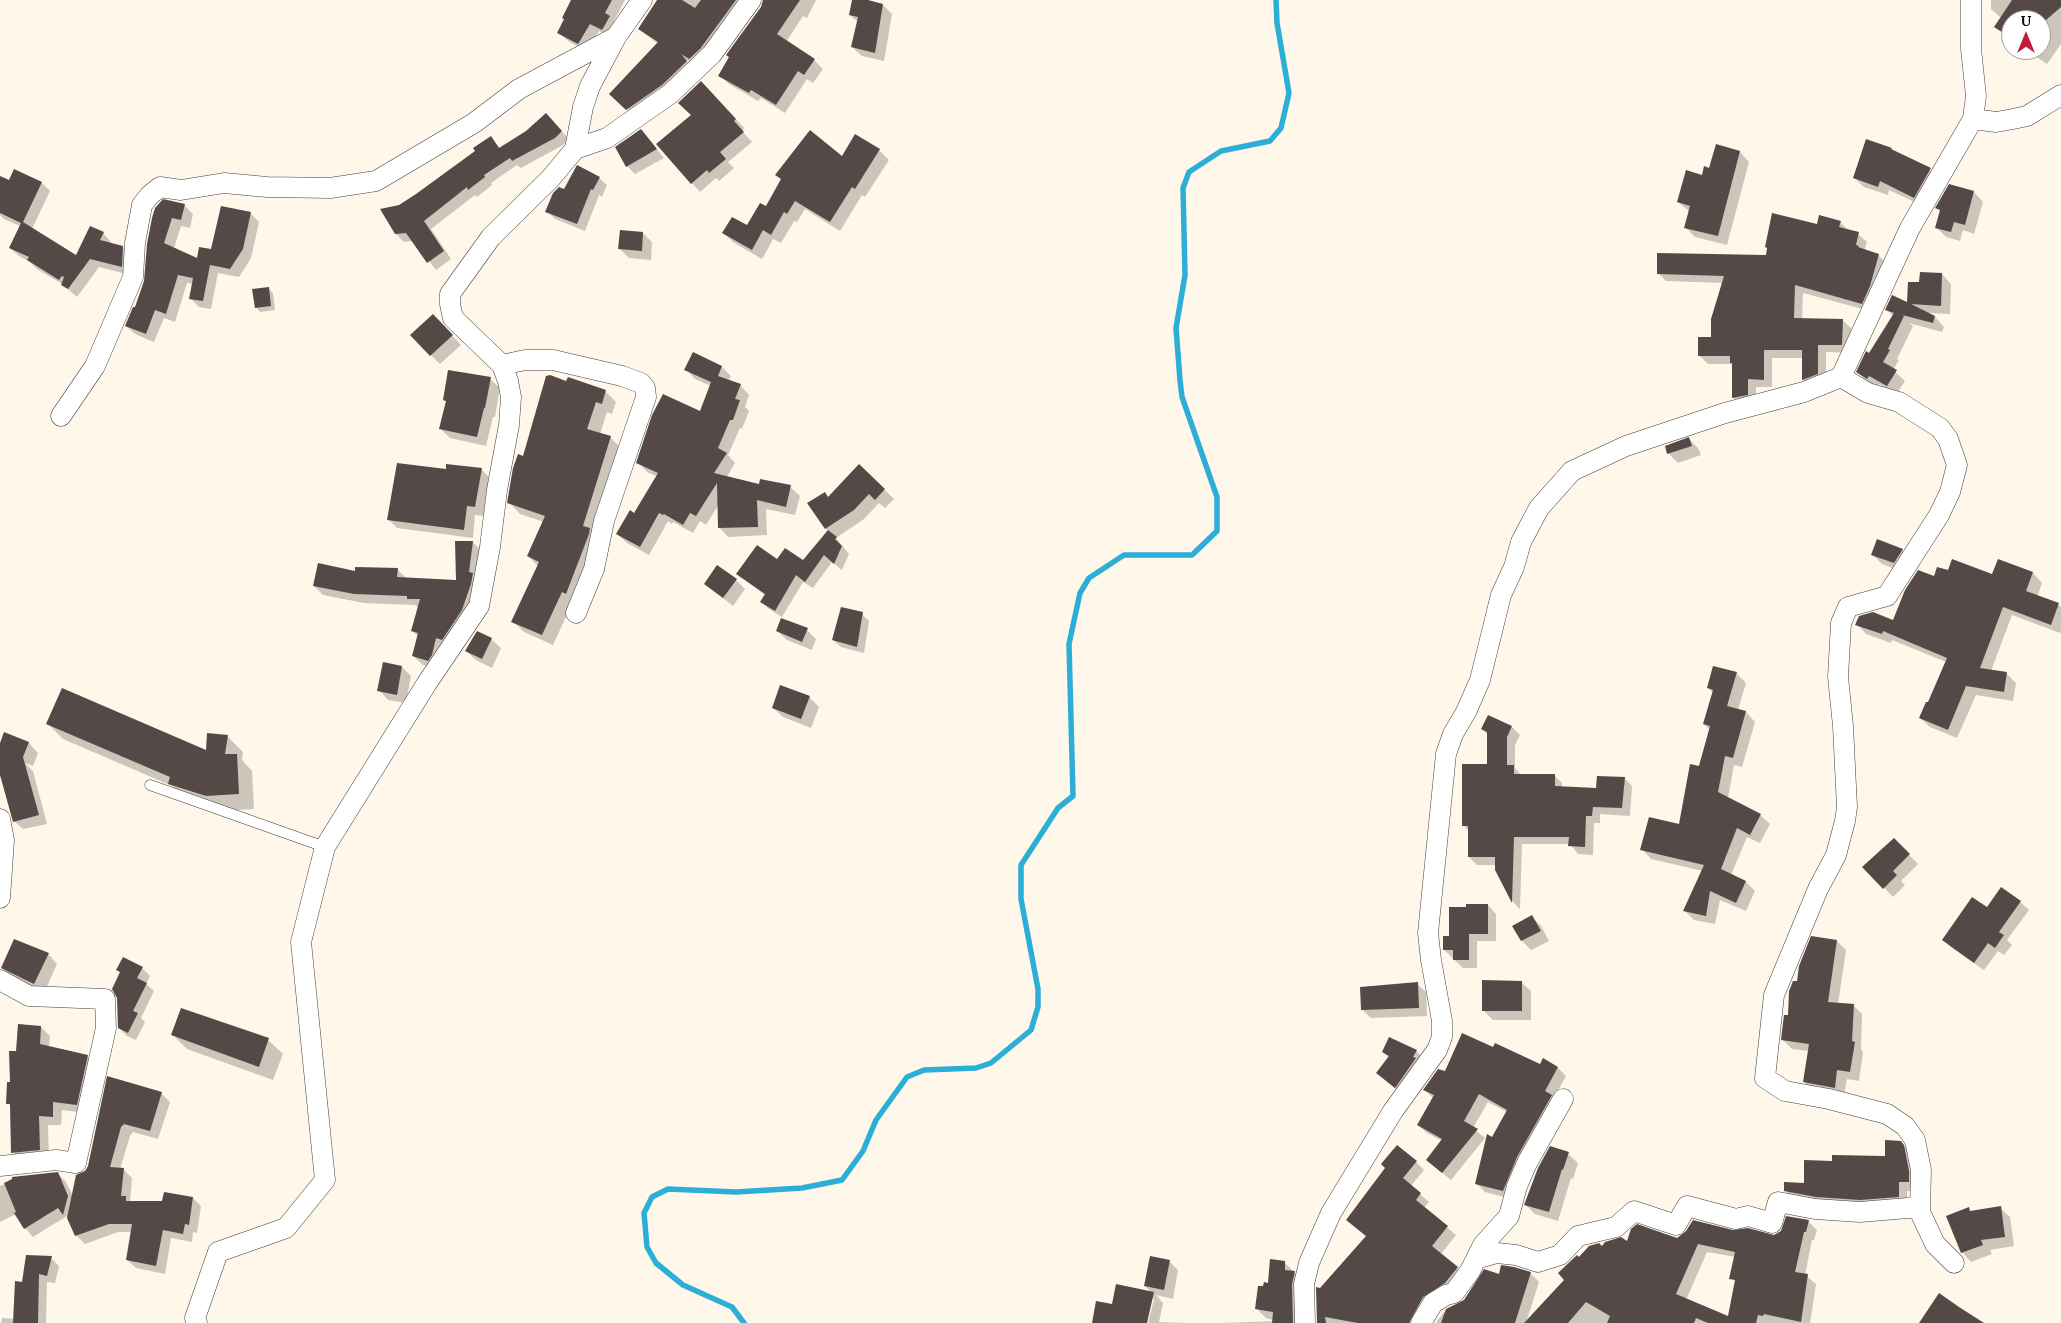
<!DOCTYPE html>
<html>
<head>
<meta charset="utf-8">
<style>
	body { margin:0 }
	#map { position:relative; width:2061px; height:1323px; overflow:hidden; background:#fff7e9; font-family:Lora,serif }
	canvas { display:block }
	.north { position:absolute; left:2001px; top:10px; width:50px; height:50px; box-sizing:border-box; background:#fff; border:1px solid #9d9d9d; border-radius:50%; rotate:0deg; font-size:14px; font-weight:700; line-height:20px; text-align:center; color:#0b0b0b }
	.north::after { content:''; display:block; margin:auto; width:18px; height:22px; background:#c31b40; clip-path:polygon(50% 0,100% 100%,50% 72%,0 100%) }
</style>
</head>
<body>
<div id="map">
<canvas width="2061" height="1323"></canvas>
<div class="north">U</div>
</div>
<script>
const ctx = document.querySelector('canvas').getContext('2d');
ctx.lineJoin = 'round';
function paint(path, color) {
  ctx.fillStyle = color;
  ctx.fill(path, 'evenodd');
}
function toPath(rows) {
  const path = new Path2D();
  for (const r of rows) {
    path.moveTo(r[0], r[1]);
    for (let i = 2; i < r.length; i += 2) path.lineTo(r[i], r[i + 1]);
  }
  return path;
}
function strokePath(path, color, width, dash) {
  ctx.strokeStyle = color;
  ctx.lineWidth = width;
  ctx.lineCap = dash ? 'butt' : 'round';
  ctx.setLineDash(dash || []);
  ctx.stroke(path);
}
const shadow = toPath([
	[572,0,625,0,614,21,618,26,612,38,599,31,588,52,568,41,559,32],
	[658,0,752,0,699,67,686,60,695,71,636,118,620,103,658,44,639,29],
	[763,0,816,0,807,18,803,16,786,42,814,60,823,69,813,83,807,79,785,113,761,98,758,101,729,84,720,75,730,58,727,55,762,7],
	[853,0,883,5,892,14,884,61,862,56,852,47,858,22,850,15],
	[1991,0,2055,0,2061,7,2061,44,2047,64,2026,50,2041,50,2041,20,2011,20,2011,40,1996,27,2002,17,2000,17,1991,9],
	[710,91,744,128,742,131,752,142,728,162,734,168,719,181,716,178,700,192,657,144,693,115],
	[553,122,569,139,563,145,521,168,517,165,491,183,492,185,477,197,475,195,431,229,451,259,436,270,413,241,404,242,396,234,399,206,477,152,491,138,500,148],
	[641,130,664,158,635,174,627,166],
	[855,136,879,150,889,160,865,197,862,195,840,231,805,209,797,222,794,221,781,243,773,239,762,259,733,242,723,233,748,227,766,208,782,180,777,175,843,158],
	[1717,146,1740,152,1749,162,1727,245,1695,237,1686,228,1690,212,1678,202,1710,169],
	[1891,149,1930,170,1939,179,1923,206,1889,190,1888,195,1864,187,1854,178],
	[0,178,9,182,42,183,50,191,32,229,76,256,103,233,111,242,110,244,122,247,131,256,130,275,99,267,77,297,62,284,37,269,30,262,19,256,10,248,20,226,4,219,0,215],
	[599,178,607,185,602,197,599,195,585,231,555,219,547,211,565,191],
	[1974,192,1983,202,1974,234,1963,230,1960,241,1946,237,1936,227,1941,212,1937,208],
	[184,205,193,214,190,228,181,226,174,248,198,260,212,251,250,213,259,222,251,258,239,277,218,273,211,309,199,307,190,298,193,284,187,283,175,322,164,318,154,342,135,334,126,326,135,309,146,278,153,218],
	[1840,222,1848,230,1858,234,1867,242,1864,251,1878,255,1886,263,1870,311,1803,293,1802,319,1842,320,1851,328,1850,353,1826,352,1826,382,1811,388,1803,380,1803,358,1772,358,1772,387,1756,387,1756,403,1741,406,1733,397,1733,364,1708,364,1699,355,1712,339,1723,283,1666,281,1658,273,1767,257,1818,225],
	[643,233,652,242,651,260,629,258,620,249],
	[1942,274,1951,284,1950,314,1926,313,1935,317,1944,327,1942,332,1909,323,1913,326,1897,359,1899,360,1893,370,1905,381,1896,395,1879,384,1877,387,1867,381,1858,372,1893,316,1887,310,1908,304,1920,284],
	[269,289,273,293,275,310,260,312,256,307],
	[442,325,461,345,440,364,431,355],
	[722,367,731,376,728,381,740,385,749,395,745,407,749,411,742,429,740,428,728,455,735,463,727,477,760,485,790,487,800,496,795,515,766,509,767,535,728,537,719,527,719,504,706,525,700,521,693,533,673,522,672,524,668,521,649,555,627,543,617,534,635,515,658,477,647,472,638,462,700,413,711,386,695,379,686,369],
	[490,379,500,388,495,417,493,417,486,446,450,438,440,428,447,402,444,400],
	[605,391,616,402,612,414,607,412,600,434,610,437,621,448,601,541,553,645,524,632,513,621,538,566,528,556,544,522,520,514,509,502,524,457],
	[1689,439,1698,448,1701,455,1678,463,1668,453],
	[481,469,490,478,484,516,475,515,473,538,397,528,388,519,447,470],
	[884,489,894,499,885,508,879,503,864,519,836,538,849,554,842,570,832,562,813,588,803,582,782,617,769,609,762,602,766,596,738,574,778,561,803,562,829,532,826,529,829,498],
	[1877,541,1902,550,1911,560,1903,572,1882,564,1872,554],
	[472,542,482,551,482,583,437,669,423,665,413,656,419,637,412,631,419,608,415,605,364,603,323,595,314,586,356,572,397,569,407,579,457,581],
	[1998,561,2033,573,2042,583,2037,597,2058,605,2061,607,2061,631,2060,633,2012,615,1991,671,2006,673,2016,683,2013,701,1976,695,1957,738,1930,727,1920,718,1928,704,1946,662,1892,640,1891,643,1866,634,1857,624,1894,621,1935,578,1948,572,1993,575],
	[736,580,745,589,733,606,705,584],
	[862,614,869,621,864,653,841,647,833,640],
	[807,630,816,639,812,650,787,640,777,631],
	[491,639,501,648,492,668,476,660,466,651],
	[384,664,402,667,411,676,406,703,388,700,379,690],
	[1714,667,1737,674,1746,683,1738,710,1746,712,1755,722,1742,767,1734,765,1728,798,1760,815,1770,824,1760,843,1747,837,1731,875,1746,882,1755,891,1746,911,1720,900,1715,924,1694,920,1685,911,1703,871,1651,859,1642,849,1680,825,1710,730,1704,724,1713,693,1708,687],
	[809,697,819,707,811,728,783,717,773,708],
	[1488,716,1512,727,1520,735,1515,745,1515,768,1521,775,1554,775,1562,783,1562,788,1597,789,1624,778,1632,786,1630,816,1600,814,1600,823,1594,823,1593,855,1578,854,1570,844,1522,844,1520,909,1513,902,1496,870,1496,865,1477,865,1469,857,1469,831,1464,826,1488,765,1488,735,1482,729],
	[48,724,207,752,227,736,243,752,242,760,252,771,254,809,222,811,185,799,172,786,63,739],
	[9,735,29,743,38,753,33,766,25,763,33,771,47,824,23,829,13,820,0,770,0,746],
	[1894,840,1918,864,1901,881,1905,885,1893,897,1864,867],
	[2020,902,2029,910,2007,940,2012,945,2004,955,1998,951,1984,970,1952,948,1944,940,1987,909],
	[1488,905,1496,914,1496,941,1477,941,1477,968,1463,968,1444,950,1467,908],
	[1532,917,1541,926,1549,941,1531,950,1522,941],
	[1837,941,1846,950,1838,1004,1853,1005,1862,1014,1861,1049,1863,1052,1859,1081,1847,1079,1844,1096,1813,1091,1804,1082,1809,1051,1792,1049,1782,1039,1798,982],
	[48,954,57,964,44,993,12,978,3,968],
	[142,968,150,976,146,984,154,991,141,1018,145,1022,136,1040,127,1036,119,1028,121,973,118,970],
	[1521,982,1531,991,1531,1020,1493,1020,1483,1010],
	[1417,984,1426,992,1427,1016,1371,1018,1362,1010],
	[41,1027,50,1036,49,1047,87,1056,96,1065,86,1113,62,1110,61,1125,48,1125,49,1158,22,1161,13,1152,11,1107,8,1103,17,1052],
	[173,1035,268,1040,283,1054,273,1080,187,1049],
	[1494,1049,1541,1066,1544,1060,1558,1068,1566,1076,1554,1098,1512,1199,1485,1192,1477,1184,1493,1139,1507,1112,1488,1102,1473,1128,1485,1138,1451,1180,1427,1160,1442,1141,1427,1133,1418,1125,1433,1098,1425,1090,1445,1073],
	[1416,1051,1426,1060,1405,1096,1387,1082,1389,1058,1383,1052],
	[108,1078,161,1093,170,1102,158,1139,133,1132,130,1136,120,1169,124,1170,132,1178,130,1202,164,1202,193,1198,201,1206,197,1233,193,1232,192,1242,171,1238,165,1274,136,1268,127,1260,132,1232,118,1232,85,1244,76,1235,67,1216,33,1237,25,1228,16,1214,0,1222,0,1186,14,1180,58,1174,66,1182,73,1196,89,1166],
	[1900,1142,1910,1151,1917,1191,1907,1191,1907,1205,1794,1200,1785,1191,1805,1184,1833,1162,1886,1157],
	[1568,1154,1578,1163,1573,1179,1571,1178,1558,1221,1535,1214,1526,1205],
	[1416,1162,1424,1170,1411,1186,1429,1202,1424,1208,1456,1235,1441,1254,1466,1276,1421,1323,1317,1323,1321,1289,1367,1237,1347,1220],
	[2000,1208,2010,1217,2014,1246,1990,1250,1992,1254,1971,1262,1962,1252,1968,1209,1971,1212],
	[1808,1221,1817,1230,1814,1240,1812,1240,1805,1275,1816,1284,1810,1323,1726,1323,1747,1259,1707,1252,1686,1300,1709,1323,1436,1323,1443,1313,1464,1301,1499,1276,1530,1273,1539,1282,1526,1323,1566,1280,1579,1258,1602,1248,1733,1232,1775,1236],
	[51,1258,59,1266,55,1283,47,1282,46,1323,1,1323,2,1318,14,1319,23,1283],
	[1169,1261,1178,1270,1173,1299,1156,1295,1163,1303,1159,1322,1188,1323,1148,1323,1154,1299,1151,1299,1146,1323,1093,1323,1113,1306,1152,1293,1145,1286],
	[1284,1262,1304,1282,1302,1323,1222,1323,1276,1321,1266,1318,1256,1308,1264,1288,1269,1284]
]);
const stream = toPath([
	[744,1323,732,1307,683,1285,656,1263,647,1247,644,1213,652,1197,668,1189,736,1192,802,1188,842,1180,863,1151,876,1120,907,1077,924,1070,976,1068,991,1063,1031,1030,1038,1007,1038,989,1021,899,1021,865,1058,808,1073,796,1069,644,1080,593,1089,578,1124,555,1192,555,1217,531,1217,497,1182,397,1180,380,1176,328,1185,275,1183,188,1189,172,1221,151,1270,141,1281,128,1289,93,1277,23,1276,0]
]);
const building = toPath([
	[571,0,612,0,605,13,610,16,602,30,590,24,578,44,557,33,564,19,562,18],
	[657,0,682,0,695,8,701,0,736,0,700,49,689,59,681,54,687,61,662,85,626,110,609,94,658,42,638,29],
	[763,0,800,0,777,34,815,59,804,75,798,71,776,105,751,90,749,93,718,76,729,57,726,55,761,7],
	[852,0,868,0,883,4,875,53,851,47,858,17,849,15],
	[2012,0,2061,0,2061,7,2046,20,2011,20,2011,38,1994,27],
	[701,81,736,119,734,121,744,132,720,152,726,159,709,173,707,170,691,184,656,144,691,115,678,103],
	[546,113,562,131,555,138,512,161,510,158,484,175,485,177,468,190,467,187,424,221,444,251,427,263,406,233,395,234,380,209,399,205,416,194,475,151,473,148,491,136,499,148,526,131],
	[641,129,657,149,626,167,615,147],
	[810,130,842,156,855,134,880,149,855,189,852,187,830,222,795,201,787,214,784,212,771,235,763,230,752,250,722,233,732,217,747,225,760,203,766,206,781,179,775,175],
	[1866,139,1892,148,1891,149,1931,168,1914,198,1880,181,1878,187,1853,178],
	[1716,144,1740,151,1718,236,1684,228,1690,206,1677,202,1686,170,1702,175,1704,166,1709,168],
	[577,165,600,177,593,190,591,189,577,224,545,212,553,193,559,187,564,189],
	[14,169,42,182,23,222,76,255,90,226,104,232,100,240,123,246,122,267,90,259,68,289,61,285,64,277,62,276,59,280,27,260,29,257,9,248,21,223,0,213,0,176,9,180],
	[1949,184,1974,191,1965,225,1954,222,1951,232,1935,228,1940,210,1935,208],
	[163,199,185,204,181,220,172,218,164,243,197,258,199,247,211,249,221,206,251,212,243,249,230,269,210,265,203,301,189,299,193,278,178,275,166,314,155,310,146,334,125,326,133,307,135,307,144,281,147,244,152,218,155,208],
	[1772,213,1817,224,1819,215,1841,221,1839,227,1859,232,1856,245,1859,246,1858,247,1879,254,1870,286,1862,304,1795,285,1794,318,1843,319,1842,345,1818,345,1818,374,1802,380,1802,350,1764,350,1764,380,1748,379,1748,395,1732,398,1732,363,1730,363,1730,356,1698,356,1698,337,1711,337,1711,319,1724,276,1657,274,1657,253,1766,255,1767,248,1765,247],
	[620,230,643,232,642,251,618,249],
	[1920,272,1942,273,1941,306,1911,304,1935,316,1933,323,1902,315,1904,316,1888,349,1890,350,1883,362,1897,370,1887,386,1869,376,1867,379,1856,372,1866,351,1869,353,1894,313,1885,310,1892,295,1907,302,1908,282,1919,282],
	[269,287,271,306,255,308,252,289],
	[433,314,453,335,430,356,410,335],
	[693,352,722,366,718,376,741,384,735,399,740,400,733,420,730,420,718,448,727,453,714,473,759,484,760,479,791,485,786,507,757,500,758,527,718,528,717,483,696,516,690,513,683,525,664,514,663,515,659,513,640,547,616,534,630,510,634,513,658,473,636,463,652,415,663,394,700,411,711,382,684,370],
	[448,370,491,377,485,408,484,408,477,437,439,429,446,401,443,400],
	[550,375,566,381,568,377,606,390,602,404,596,402,587,429,611,436,583,526,590,528,589,534,566,594,562,592,542,635,511,622,539,562,527,556,545,516,507,503,513,468,518,454,523,456,546,376],
	[1689,437,1692,446,1667,454,1665,446],
	[397,463,446,469,446,464,482,468,475,507,467,506,464,530,387,520],
	[859,464,885,489,875,500,869,494,854,510,825,529,807,503,825,492,828,497],
	[828,530,837,537,835,539,842,546,834,564,824,555,805,582,796,575,775,611,760,602,765,594,736,574,757,545,777,559,785,548,803,560],
	[1877,539,1903,549,1894,563,1871,555],
	[455,541,473,541,469,572,473,573,471,584,462,610,442,640,436,638,432,655,428,661,412,656,418,633,411,631,420,599,407,599,407,596,354,594,313,586,318,563,355,571,355,567,398,568,397,577,456,580],
	[1952,559,1992,574,1998,559,2033,572,2026,591,2059,603,2051,625,2003,607,1980,668,2007,672,2004,692,1966,686,1948,730,1919,718,1926,702,1928,702,1947,658,1883,631,1882,634,1855,625,1859,616,1873,612,1893,620,1905,590,1918,570,1934,576,1937,567,1948,570],
	[717,565,737,579,723,598,704,584],
	[841,607,863,612,857,647,832,640],
	[781,618,808,628,802,642,776,631],
	[477,631,492,638,482,659,465,651],
	[383,662,402,666,397,695,377,691],
	[1713,666,1737,672,1727,706,1746,711,1733,758,1725,756,1718,792,1761,814,1750,835,1737,828,1721,869,1746,881,1736,903,1710,891,1706,916,1683,911,1704,865,1640,850,1649,817,1679,824,1690,764,1699,766,1710,726,1703,724,1713,690,1707,688],
	[780,685,810,696,801,719,772,708],
	[62,688,206,750,207,733,228,735,225,754,237,754,239,794,206,796,168,784,170,777,46,724],
	[1488,715,1512,726,1507,737,1507,765,1514,765,1514,774,1555,774,1555,786,1596,788,1597,776,1625,777,1622,808,1593,807,1592,816,1586,816,1585,847,1568,846,1569,837,1514,837,1512,903,1495,870,1495,857,1468,857,1468,826,1462,826,1462,764,1487,764,1487,732,1481,729],
	[4,732,29,742,23,757,39,815,13,822,0,775,0,743],
	[1894,838,1910,854,1893,871,1897,875,1883,889,1862,867],
	[2001,887,2021,901,1999,932,2004,935,1995,948,1988,943,1974,963,1942,940,1972,897,1987,907],
	[1466,904,1488,904,1488,934,1469,934,1469,960,1453,960,1453,950,1443,950,1443,936,1449,936,1449,907,1466,907],
	[1532,915,1541,931,1521,941,1512,926],
	[1811,936,1837,940,1828,1002,1854,1004,1852,1041,1855,1042,1850,1072,1837,1070,1835,1088,1803,1082,1809,1044,1781,1040,1784,1015,1788,1015,1789,991,1793,981,1797,981,1799,966],
	[14,939,49,953,34,984,1,968],
	[123,957,143,967,137,978,147,983,133,1011,138,1013,128,1033,118,1028,117,998,112,989,120,972,116,970],
	[1482,980,1522,981,1522,1011,1482,1011],
	[1418,982,1419,1008,1361,1010,1360,987],
	[181,1008,269,1038,259,1067,171,1035],
	[18,1024,41,1026,40,1044,88,1055,77,1105,53,1102,53,1117,39,1116,40,1150,11,1153,10,1104,6,1104,7,1082,10,1082,9,1051,16,1051],
	[1462,1033,1493,1047,1495,1043,1540,1064,1543,1058,1558,1067,1545,1091,1552,1095,1517,1157,1503,1191,1475,1184,1487,1134,1492,1137,1507,1110,1479,1094,1464,1121,1478,1129,1442,1173,1426,1160,1442,1139,1417,1125,1434,1095,1423,1090,1438,1069,1445,1071],
	[1389,1037,1417,1050,1413,1057,1416,1058,1395,1088,1376,1073,1389,1056,1382,1052],
	[107,1076,162,1092,150,1131,124,1124,121,1127,110,1167,124,1168,121,1196,126,1196,126,1201,162,1201,164,1192,193,1197,189,1225,185,1224,183,1234,163,1230,156,1266,126,1260,132,1224,109,1224,75,1236,67,1218,76,1175,85,1171,88,1166],
	[1885,1140,1901,1141,1904,1145,1909,1171,1909,1182,1899,1182,1899,1197,1860,1200,1816,1197,1784,1191,1784,1182,1804,1183,1804,1160,1832,1161,1832,1155,1885,1156],
	[1397,1145,1417,1161,1403,1178,1421,1193,1416,1200,1448,1226,1432,1246,1458,1267,1445,1283,1423,1297,1409,1323,1358,1323,1325,1317,1326,1323,1317,1323,1316,1287,1320,1288,1366,1236,1346,1220,1385,1168,1381,1164],
	[1550,1146,1569,1152,1563,1170,1562,1169,1549,1212,1524,1205,1538,1168],
	[58,1172,68,1196,63,1215,58,1208,24,1229,14,1213,16,1212,4,1183,12,1179,12,1177],
	[2001,1206,2005,1237,1981,1240,1983,1245,1961,1253,1946,1216,1969,1207,1970,1211],
	[1786,1216,1809,1220,1806,1232,1804,1232,1795,1272,1808,1274,1801,1322,1764,1314,1763,1316,1758,1315,1756,1323,1708,1323,1696,1318,1694,1323,1607,1323,1610,1316,1586,1302,1568,1323,1524,1323,1564,1280,1558,1273,1577,1255,1579,1257,1589,1246,1599,1243,1602,1246,1605,1242,1621,1237,1627,1241,1631,1229,1637,1224,1677,1238,1686,1231,1693,1220,1733,1230,1748,1228,1774,1235,1781,1231],
	[1698,1244,1735,1252,1729,1279,1735,1280,1728,1316,1676,1294],
	[26,1255,52,1256,47,1276,39,1274,38,1323,13,1323,15,1281,22,1282],
	[1150,1256,1170,1260,1164,1290,1144,1286],
	[1270,1259,1285,1261,1285,1270,1295,1271,1292,1284,1293,1323,1272,1323,1273,1312,1255,1309,1258,1286,1263,1286,1264,1282,1268,1283],
	[1501,1265,1514,1267,1531,1272,1515,1323,1441,1323,1446,1309,1464,1300,1484,1269,1499,1274],
	[1116,1284,1154,1292,1147,1323,1092,1323,1096,1301,1112,1304],
	[1939,1293,1959,1307,1984,1323,1919,1323]
]);
const lane = toPath([
	[150,785,325,847]
]);
const street = toPath([
	[1973,119,1996,122,2013,119,2027,116,2061,95],
	[575,149,607,138,670,94,712,54,751,0],
	[502,365,525,360,553,360,622,376,641,383,645,388,646,397,604,521,594,569,576,613],
	[1841,377,1868,393,1899,402,1940,428,1948,439,1957,465,1950,492,1939,515,1887,596,1848,607,1841,623,1838,677,1843,726,1847,807,1845,821,1836,855,1818,889,1774,995,1765,1078,1785,1091,1829,1099,1887,1114,1905,1126,1915,1140,1921,1170,1920,1212,1935,1244,1954,1263],
	[61,416,95,366,133,277,135,243,142,205,150,195,160,187,181,190,224,183,267,187,330,188,376,181,474,123,519,89,616,37],
	[0,819,4,840,0,898],
	[0,980,29,996,105,999,106,1028,76,1163,56,1160,0,1166],
	[1476,1259,1497,1253,1516,1255,1538,1262,1560,1255,1578,1236,1616,1227,1634,1211,1676,1225,1687,1206,1736,1219,1748,1216,1772,1223,1778,1202,1815,1209,1860,1212,1920,1207],
	[197,1323,195,1318,218,1252,286,1228,325,1180,301,942,325,847,427,683,479,606,490,547,497,490,509,425,511,397,508,381,502,365,453,318,450,304,450,294,491,237,550,179,575,149,583,107,590,86,616,37,642,0],
	[1305,1323,1304,1284,1309,1263,1331,1213,1393,1111,1437,1050,1442,1037,1442,1021,1431,960,1428,933,1446,754,1453,734,1466,712,1480,680,1501,595,1514,567,1521,542,1539,508,1572,471,1626,446,1725,413,1804,392,1841,377,1910,228,1973,119,1976,96,1971,49,1971,0],
	[1421,1323,1433,1303,1446,1295,1454,1293,1470,1271,1483,1245,1509,1216,1517,1186,1527,1163,1563,1099]
]);
paint(shadow, '#0003');
strokePath(stream, '#2cafd6', 5.5);
paint(building, '#544946');
strokePath(lane, '#3e3e3e', 11);
strokePath(street, '#3e3e3e', 21);
strokePath(lane, '#fff', 10);
strokePath(street, '#fff', 20);
</script>
</body>
</html>
